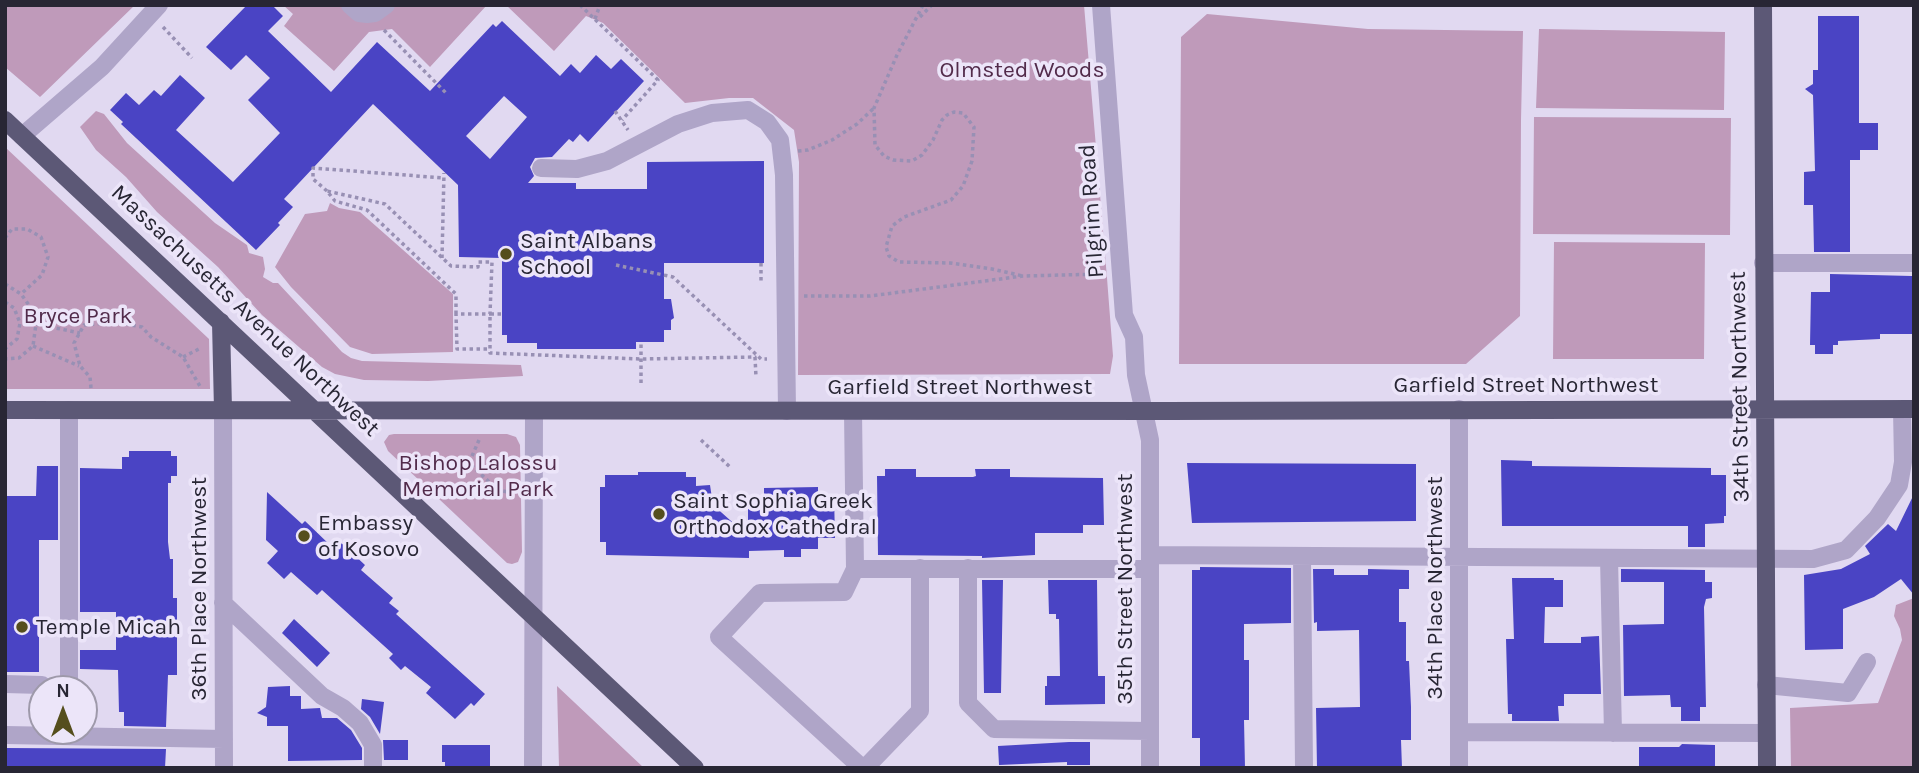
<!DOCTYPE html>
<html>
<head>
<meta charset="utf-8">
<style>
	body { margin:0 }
	#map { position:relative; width:1919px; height:773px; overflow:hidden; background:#e1d9f1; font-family:Karla,sans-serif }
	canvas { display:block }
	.frame { position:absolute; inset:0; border:7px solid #282634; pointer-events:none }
	.north { position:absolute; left:28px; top:675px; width:70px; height:70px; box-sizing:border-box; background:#ece5f9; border:2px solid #9e99aa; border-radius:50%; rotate:0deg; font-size:19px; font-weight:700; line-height:28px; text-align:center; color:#282634 }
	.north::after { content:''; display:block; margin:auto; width:24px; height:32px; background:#554e1d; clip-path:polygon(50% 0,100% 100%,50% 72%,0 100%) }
</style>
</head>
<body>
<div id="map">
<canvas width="1919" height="773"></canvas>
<div class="frame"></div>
<div class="north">N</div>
</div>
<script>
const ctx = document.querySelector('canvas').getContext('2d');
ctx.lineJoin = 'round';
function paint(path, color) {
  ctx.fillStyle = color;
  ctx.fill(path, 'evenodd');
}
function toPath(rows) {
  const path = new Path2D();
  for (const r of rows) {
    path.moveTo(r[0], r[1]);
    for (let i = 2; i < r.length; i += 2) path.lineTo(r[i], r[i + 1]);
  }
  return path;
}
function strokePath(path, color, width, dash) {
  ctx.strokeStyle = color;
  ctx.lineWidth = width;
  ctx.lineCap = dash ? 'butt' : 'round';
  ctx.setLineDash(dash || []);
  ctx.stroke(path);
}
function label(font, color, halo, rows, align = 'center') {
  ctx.font = font + ' Karla,sans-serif';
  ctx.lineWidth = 7;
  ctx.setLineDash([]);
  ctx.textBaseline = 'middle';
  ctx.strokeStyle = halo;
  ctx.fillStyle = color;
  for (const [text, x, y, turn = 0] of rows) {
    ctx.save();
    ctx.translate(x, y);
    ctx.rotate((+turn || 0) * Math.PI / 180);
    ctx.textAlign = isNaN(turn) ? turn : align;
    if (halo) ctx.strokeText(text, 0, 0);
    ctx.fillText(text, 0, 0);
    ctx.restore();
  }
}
const green = toPath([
	[5,5,135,5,40,97,5,67],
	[283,5,487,5,430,67,392,29,369,32,334,71,284,26,293,14],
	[506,5,1084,5,1107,278,1113,356,1110,374,798,375,799,162,794,130,753,98,729,98,685,103,603,23,586,16,554,51],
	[1207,14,1368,29,1523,31,1521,120,1520,316,1466,364,1179,364,1181,37],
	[1539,29,1725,32,1724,110,1536,108],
	[96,111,104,114,127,143,215,223,247,245,249,253,263,257,265,269,263,277,273,283,278,283,342,352,351,358,362,361,521,365,523,376,428,381,364,380,335,374,322,367,262,315,218,267,157,212,126,177,96,150,80,127],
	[1534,117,1731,118,1730,235,1533,234],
	[5,147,209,339,210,389,5,389],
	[330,203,339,208,360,212,453,294,453,352,372,354,350,347,291,287,275,267,305,214,327,211],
	[1554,242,1705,243,1704,359,1553,359],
	[394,434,507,434,516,437,520,445,522,552,518,562,512,564,507,563,388,451,384,442,389,435],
	[1914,598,1914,768,1791,768,1790,708,1878,703,1902,640,1900,629,1894,616,1896,605],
	[557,686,644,768,559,768]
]);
const building = toPath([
	[247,5,272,5,283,16,268,31,331,92,377,42,430,91,493,24,496,27,502,21,560,76,571,64,580,73,596,55,611,69,621,59,644,81,588,142,580,134,573,142,569,139,552,157,535,158,530,167,534,176,528,183,576,183,576,189,647,189,647,162,764,161,764,263,664,263,664,299,671,299,674,318,671,320,671,330,664,330,664,342,636,342,636,349,537,349,537,343,507,343,507,335,502,335,502,258,459,257,458,185,373,104,284,199,293,207,278,223,280,225,256,250,121,124,123,122,110,110,126,93,139,105,154,90,161,96,180,75,205,98,176,130,233,182,280,133,248,100,270,78,246,55,231,70,206,47],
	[504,96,527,117,490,159,466,136],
	[1818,16,1859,16,1859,123,1878,123,1878,150,1860,150,1860,160,1850,160,1850,252,1814,252,1813,205,1804,205,1804,172,1815,171,1813,95,1805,89,1813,84,1813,70,1818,70],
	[1830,274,1912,276,1914,334,1880,334,1880,339,1838,341,1838,345,1833,345,1833,354,1815,354,1815,345,1810,345,1811,292,1830,292],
	[129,451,171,451,171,456,177,456,177,476,171,476,171,483,168,483,168,542,170,559,173,559,173,598,177,598,177,675,168,675,166,727,124,726,124,712,119,712,118,670,80,669,80,650,116,650,116,612,80,612,80,468,122,469,122,457,129,457],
	[1501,460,1532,461,1532,466,1711,468,1711,475,1726,475,1726,516,1724,516,1724,523,1705,524,1705,547,1688,547,1688,526,1502,526],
	[1187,463,1416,464,1416,521,1192,523],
	[37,466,58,466,58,540,39,540,39,672,5,672,5,496,36,496],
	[885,469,916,469,916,477,973,477,976,476,975,469,1010,469,1010,477,1103,478,1104,525,1083,525,1083,533,1035,533,1035,555,982,558,982,556,878,555,877,476,885,476],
	[638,472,686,472,686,477,696,477,696,486,710,485,713,505,748,536,748,496,764,496,764,488,818,487,818,495,834,495,835,538,818,538,818,549,801,549,801,557,784,557,784,550,749,551,749,558,606,555,606,542,600,542,600,487,605,487,605,475,638,475],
	[267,492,302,524,305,521,331,546,337,539,365,565,361,570,393,598,389,603,399,611,396,614,485,694,474,706,471,703,455,719,426,693,431,687,405,666,401,670,389,658,393,654,322,590,317,595,291,572,284,579,267,563,278,551,266,540],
	[1914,494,1914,595,1901,579,1874,597,1843,609,1843,649,1805,650,1804,575,1841,569,1870,554,1865,546,1888,524,1896,531],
	[1200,567,1291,568,1291,623,1244,624,1244,660,1249,660,1249,720,1244,720,1245,768,1200,768,1200,738,1192,738,1192,570,1200,570],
	[1313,569,1334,569,1334,575,1368,575,1368,569,1409,570,1409,589,1399,589,1399,622,1406,622,1406,661,1409,661,1411,707,1411,740,1401,740,1402,768,1317,768,1316,708,1360,707,1359,630,1317,631,1317,622,1314,623],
	[1621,569,1705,570,1705,582,1712,582,1712,598,1706,599,1704,607,1706,707,1700,707,1700,721,1681,721,1681,707,1671,707,1670,695,1624,696,1623,625,1664,624,1664,582,1621,582],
	[1512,578,1554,578,1554,580,1563,580,1563,607,1545,607,1544,643,1581,643,1581,637,1599,636,1601,694,1564,694,1564,706,1558,706,1559,721,1512,721,1512,714,1508,714,1506,639,1514,639],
	[982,580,1003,580,1001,693,984,693],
	[1048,580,1097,580,1098,676,1105,676,1105,704,1045,705,1045,686,1047,686,1047,676,1060,676,1059,619,1056,619,1056,614,1049,614],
	[294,619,330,653,317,667,282,633],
	[290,686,290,696,301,696,301,709,320,708,322,718,337,718,351,730,362,748,362,760,288,761,288,726,267,726,267,717,257,713,266,707,268,687],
	[362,699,384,702,380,734,370,717,361,709],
	[383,740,408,740,408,760,384,760],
	[1069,742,1090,742,1090,765,1067,765,1067,762,999,765,998,746],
	[1682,744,1715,745,1715,768,1639,768,1639,747,1679,747],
	[442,745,490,745,490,768,445,768,445,762,442,762],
	[5,748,166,749,165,768,5,768]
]);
const path = toPath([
	[580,5,658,80,622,120],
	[923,5,897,55,874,108,875,145,884,156,893,160,912,161,922,155,933,140,942,120,947,115,954,112,963,113,974,127,972,161,963,186,951,200,904,217,892,226,886,247,889,256,899,262,950,263,992,269,1023,276],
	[920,17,932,5],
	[595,19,600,5],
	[163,27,192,58],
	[384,30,447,94],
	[615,111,628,130],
	[798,151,808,150,832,140,857,124,874,108],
	[327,191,313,179,313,168,444,178],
	[5,238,12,229,27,229,41,237,48,257,42,275,21,294],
	[442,258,444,173],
	[761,263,761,282],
	[616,265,673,277,761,359,767,359],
	[5,284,21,294,31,308,36,324,33,346,19,358,5,359],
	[804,296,870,296,1023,276,1103,274],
	[5,302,14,308,20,323,17,339,5,349],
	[456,314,456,294,367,210,335,201,327,191,385,204,451,266,478,267,478,262,492,262,490,314,456,314,457,349,490,349],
	[501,314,490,314,490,353,641,359,755,357,756,377],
	[36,324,80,333],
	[33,346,79,366],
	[183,357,201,348],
	[641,383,641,342],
	[91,388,90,377,80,366,74,343,84,325,114,322,142,327,151,337,183,357,201,388],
	[479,440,469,463,498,490,513,493],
	[701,440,730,467]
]);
const minor = toPath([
	[350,5,359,13,367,14,375,13,386,5],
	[1101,5,1124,315,1134,337,1136,375,1150,440,1150,768],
	[22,136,102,67,159,5],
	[541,168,577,169,607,161,678,124,712,113,748,110,767,122,780,140,784,175,787,411],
	[1763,263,1914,263],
	[223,410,224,768],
	[853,411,855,569,1150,569],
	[1150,555,1813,559,1846,550,1877,518,1899,485,1903,462,1902,409],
	[1302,556,1304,768],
	[1609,558,1613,733],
	[968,568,968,703,994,729,1150,731],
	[855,569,844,592,760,593,719,637,862,768],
	[223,603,322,696,343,708,360,723,373,745,373,768],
	[5,684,42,685],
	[1766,685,1848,693,1867,662],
	[69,689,69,410],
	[1459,732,1766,733],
	[5,735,224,739],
	[533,768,534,411],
	[865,768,920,711,920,568],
	[1459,768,1459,409]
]);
const major = toPath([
	[1763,5,1767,768],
	[5,120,695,768],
	[221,322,223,410],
	[5,410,1167,411,1914,409]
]);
const markers = [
	[506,254,7,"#554e1d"],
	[659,514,7,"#554e1d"],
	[304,536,7,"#554e1d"],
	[22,627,7,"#554e1d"]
];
const parkNames = [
	["Olmsted Woods",1022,70],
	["Bryce Park",78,316],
	["Bishop Lalossu",478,463],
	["Memorial Park",478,489]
];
const streetNames = [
	["Pilgrim Road",1092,211,-94],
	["Massachusetts Avenue Northwest",245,311,43],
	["Garfield Street Northwest",1526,385],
	["Garfield Street Northwest",960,387],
	["34th Street Northwest",1740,387,-91],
	["34th Place Northwest",1435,588,-90],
	["36th Place Northwest",199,589,-90],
	["35th Street Northwest",1125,589,-90]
];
const poiNames = [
	["Saint Albans",520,241],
	["School",520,267],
	["Saint Sophia Greek",673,501],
	["Orthodox Cathedral",673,527],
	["Embassy",318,523],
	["of Kosovo",318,549],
	["Temple Micah",36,627]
];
paint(green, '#bf9aba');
paint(building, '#4a44c4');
strokePath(path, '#9890b4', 3.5, [3.5, 3.5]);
strokePath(minor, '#afa5c8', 18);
strokePath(major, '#5c5876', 18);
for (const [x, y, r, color] of markers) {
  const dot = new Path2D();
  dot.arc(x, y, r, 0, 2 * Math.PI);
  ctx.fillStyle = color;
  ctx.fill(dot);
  strokePath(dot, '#ece5f9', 2.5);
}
label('23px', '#522b4b', '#ece5f9', parkNames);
label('23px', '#282634', '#ece5f9', streetNames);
label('23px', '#282634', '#ece5f9', poiNames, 'left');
</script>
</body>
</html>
